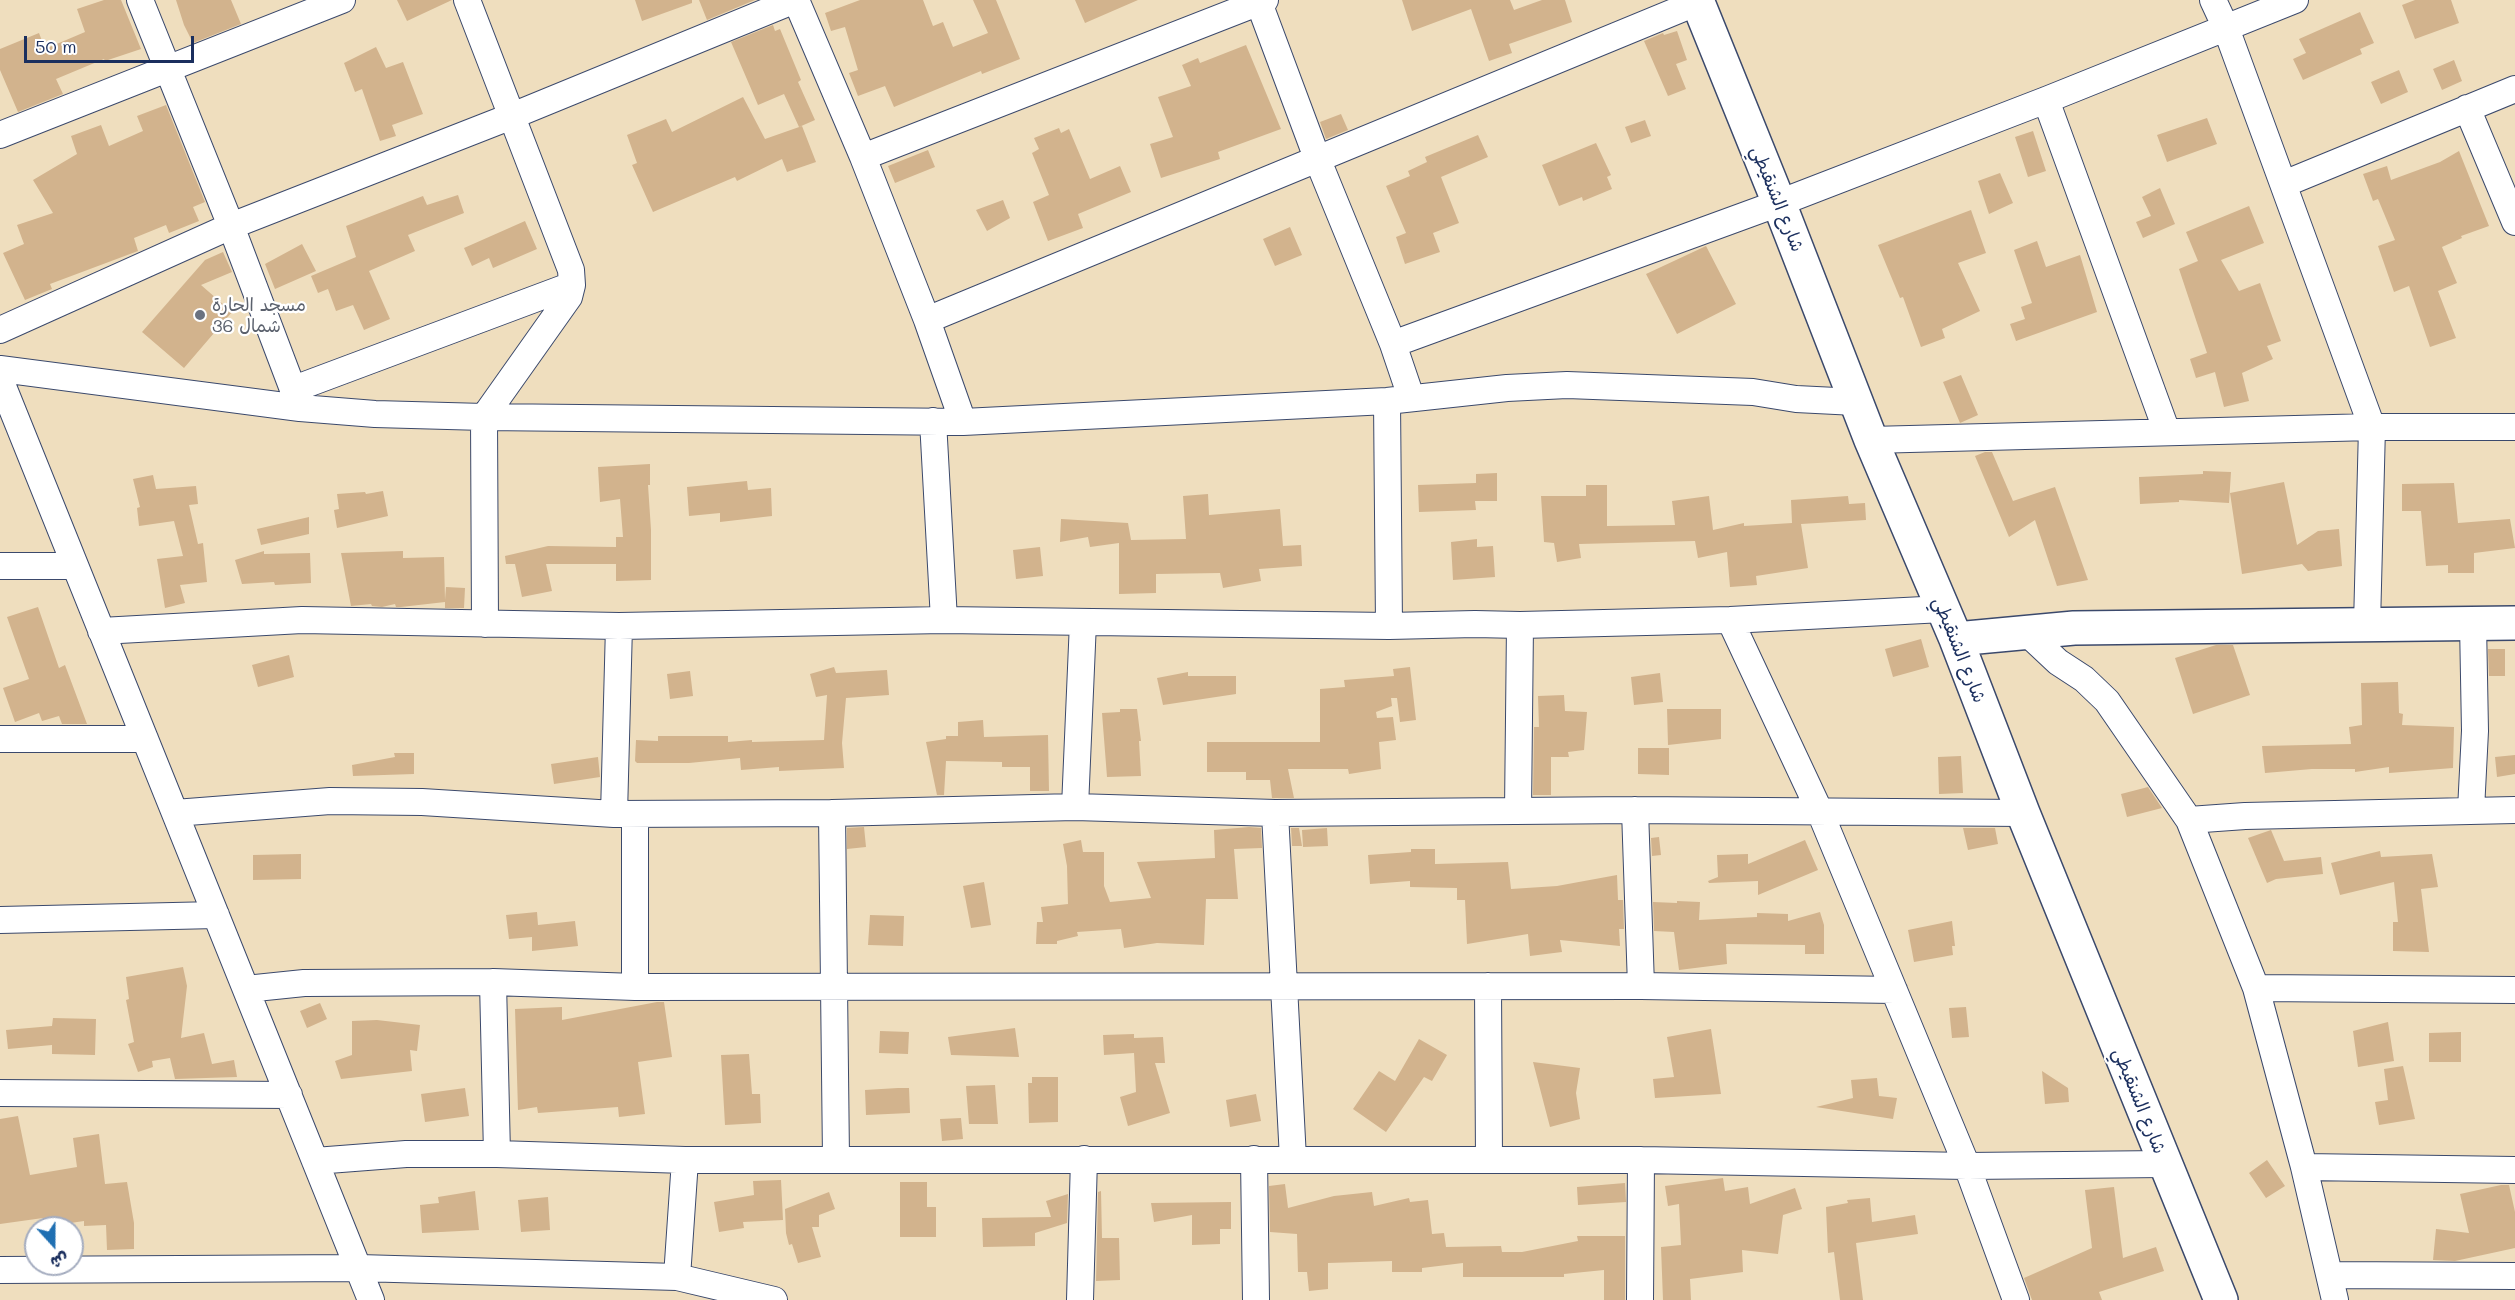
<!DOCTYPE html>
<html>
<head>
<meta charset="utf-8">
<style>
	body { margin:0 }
	#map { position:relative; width:2515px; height:1300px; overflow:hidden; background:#efdebe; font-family:Mali,"Playpen Sans Arabic",sans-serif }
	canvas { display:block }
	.north { position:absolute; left:24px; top:1216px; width:60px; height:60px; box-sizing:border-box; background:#fff; border:2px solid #a4acbf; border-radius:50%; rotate:159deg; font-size:16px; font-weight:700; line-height:24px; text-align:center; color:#1b2f5e }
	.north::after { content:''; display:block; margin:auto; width:21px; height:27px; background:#1f6fb2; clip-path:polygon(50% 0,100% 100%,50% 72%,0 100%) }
	.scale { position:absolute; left:24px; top:36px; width:170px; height:27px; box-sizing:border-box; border:3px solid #1b2f5e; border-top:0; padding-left:8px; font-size:18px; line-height:21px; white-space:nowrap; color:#1b2f5e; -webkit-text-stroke:4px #fff; paint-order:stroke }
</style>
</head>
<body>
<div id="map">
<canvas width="2515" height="1300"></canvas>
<div class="north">ش</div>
<div class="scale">50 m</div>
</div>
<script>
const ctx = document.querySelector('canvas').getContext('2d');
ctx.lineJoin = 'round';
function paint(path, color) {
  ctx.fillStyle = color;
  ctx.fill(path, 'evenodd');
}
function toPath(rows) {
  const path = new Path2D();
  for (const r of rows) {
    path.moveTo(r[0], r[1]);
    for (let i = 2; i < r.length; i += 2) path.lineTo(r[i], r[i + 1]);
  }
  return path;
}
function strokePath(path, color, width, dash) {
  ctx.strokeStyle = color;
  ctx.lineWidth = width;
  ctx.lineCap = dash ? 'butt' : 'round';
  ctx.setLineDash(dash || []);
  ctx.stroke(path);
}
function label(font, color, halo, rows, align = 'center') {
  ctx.font = font + ' Mali,"Playpen Sans Arabic",sans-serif';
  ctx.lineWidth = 4.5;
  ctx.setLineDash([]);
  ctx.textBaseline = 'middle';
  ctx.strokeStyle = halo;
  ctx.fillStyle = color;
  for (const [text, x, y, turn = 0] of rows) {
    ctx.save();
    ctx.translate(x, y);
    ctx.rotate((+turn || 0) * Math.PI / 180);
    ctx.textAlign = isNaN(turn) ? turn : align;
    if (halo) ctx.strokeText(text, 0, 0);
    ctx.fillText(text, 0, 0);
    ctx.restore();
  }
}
const building = toPath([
	[104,0,121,0,141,49,105,61,104,59,56,79,63,94,18,112,0,70,0,49,39,33,45,49,85,32,77,9],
	[176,0,231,0,241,24,193,43,184,25],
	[397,0,452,0,407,21],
	[635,0,692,0,692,3,642,21],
	[699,0,755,0,707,20],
	[860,0,923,0,933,26,943,22,953,47,988,33,973,0,996,0,1020,59,982,74,981,71,894,107,885,86,858,96,849,73,858,70,845,27,831,31,825,13],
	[1075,0,1138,0,1085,23],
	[1402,0,1510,0,1514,10,1542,0,1565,0,1572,22,1509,44,1512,53,1489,61,1471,9,1412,31],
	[2415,0,2451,0,2459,23,2415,39,2402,5],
	[2360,12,2374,43,2360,49,2362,54,2303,80,2293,59,2306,53,2299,39],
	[773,25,775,31,780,29,801,80,798,82,815,120,799,127,784,94,758,105,731,42],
	[1677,31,1687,60,1676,64,1686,89,1668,96,1644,41,1663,33,1664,35],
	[1246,45,1281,129,1218,152,1220,159,1161,178,1150,144,1173,137,1158,97,1191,86,1182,65,1198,58,1200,63],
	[376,47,386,68,403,62,423,114,392,125,396,136,380,141,362,89,355,92,344,63],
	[2454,60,2462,81,2442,90,2433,69],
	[2399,70,2408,92,2381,104,2371,82],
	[743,97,765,139,802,126,816,162,787,172,782,159,737,181,735,177,653,212,632,165,637,163,627,135,666,119,672,132],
	[166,105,205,202,193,207,199,221,169,233,166,225,134,238,138,251,50,284,52,289,25,300,3,253,24,244,17,225,53,213,33,180,77,154,71,136,101,125,109,146,143,131,137,116],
	[1341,114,1348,130,1326,139,1320,122],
	[2207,118,2217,144,2167,162,2157,135],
	[1645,120,1651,136,1631,143,1625,127],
	[1059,128,1061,133,1069,129,1090,179,1120,166,1131,192,1078,214,1083,228,1048,241,1033,202,1049,195,1032,153,1039,149,1034,138],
	[2033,131,2046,171,2028,177,2015,137],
	[1478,135,1488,157,1441,177,1459,223,1433,233,1440,252,1405,264,1396,237,1406,233,1386,186,1410,176,1408,171,1427,162,1425,157],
	[1596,143,1611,175,1607,177,1612,189,1583,201,1582,197,1559,206,1542,165],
	[928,150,935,167,895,183,888,166],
	[2459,151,2489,226,2461,236,2462,238,2442,247,2457,283,2438,291,2456,338,2430,347,2409,286,2394,292,2378,246,2395,240,2378,199,2373,201,2363,174,2387,166,2391,180,2440,162],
	[2000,173,2013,203,1989,214,1978,181],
	[2160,188,2175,224,2143,238,2136,222,2151,216,2142,197],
	[458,195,464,213,408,235,415,251,369,271,390,319,364,330,353,305,336,311,328,289,318,293,311,276,356,257,346,226,423,196,427,205],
	[1003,200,1010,218,987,231,976,210],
	[2249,206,2264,243,2221,260,2239,291,2260,283,2281,341,2267,346,2273,359,2242,373,2249,401,2224,407,2215,372,2196,378,2190,359,2207,353,2179,269,2198,261,2186,232],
	[1971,210,1986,253,1958,263,1980,311,1942,329,1945,338,1921,347,1903,297,1900,298,1878,245],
	[525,221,537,249,493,268,489,258,472,266,464,248],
	[1290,227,1302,255,1275,266,1263,239],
	[2037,241,2046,267,2080,255,2097,312,2016,341,2010,324,2025,319,2021,307,2032,303,2014,250],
	[302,244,316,271,275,289,265,264],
	[1706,246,1736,304,1677,334,1646,274],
	[223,252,232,272,201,285,232,312,184,368,142,332,205,260],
	[1961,375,1978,415,1960,423,1943,382],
	[1985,452,1992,452,2013,501,2055,487,2088,580,2057,586,2035,520,2009,537,1975,456],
	[650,464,650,485,648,485,651,530,651,580,616,581,616,564,546,564,552,591,522,597,515,564,506,564,505,556,548,546,616,547,616,537,623,537,620,499,600,502,598,467],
	[2203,471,2231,472,2229,503,2179,500,2179,502,2140,504,2139,477,2203,474],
	[1497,473,1497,501,1475,501,1476,510,1419,512,1418,485,1476,483,1476,474],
	[153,475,156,489,196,486,198,504,189,505,198,544,203,543,207,582,180,585,185,603,165,608,157,559,183,556,174,521,139,526,137,508,140,507,133,479],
	[747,481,748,490,771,488,772,516,720,522,720,513,689,516,687,487],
	[2284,482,2297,545,2318,531,2339,529,2342,566,2308,571,2302,564,2242,574,2230,493],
	[2454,483,2458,523,2510,519,2515,548,2474,553,2474,573,2448,573,2448,565,2426,566,2421,511,2402,511,2402,484],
	[1586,485,1607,485,1607,526,1675,525,1672,501,1709,496,1713,530,1744,523,1744,526,1792,523,1791,500,1848,496,1849,504,1865,503,1866,520,1801,524,1808,568,1756,576,1757,585,1730,587,1727,552,1698,558,1695,541,1579,544,1581,558,1557,562,1554,543,1544,542,1541,496,1586,496],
	[383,491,388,516,337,528,334,510,339,509,337,494,365,492,366,494],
	[1208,494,1209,515,1280,509,1283,546,1301,545,1302,566,1259,569,1261,581,1223,588,1220,573,1156,574,1156,593,1119,594,1119,543,1090,547,1088,537,1060,542,1061,519,1128,523,1131,540,1186,539,1183,496],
	[309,517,309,534,261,545,257,529],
	[1477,539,1477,547,1493,546,1495,577,1453,580,1451,542],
	[1040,547,1043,576,1016,579,1013,550],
	[264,551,264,554,310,553,311,583,275,585,274,582,242,584,235,560],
	[403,551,403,558,444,557,445,600,446,587,465,588,464,608,445,608,445,602,401,607,396,607,395,604,382,607,372,606,371,604,351,606,341,553],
	[38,607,59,668,65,665,87,724,62,724,59,716,42,721,39,713,15,722,3,688,29,679,7,617],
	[1921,639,1929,667,1893,677,1885,649],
	[2216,645,2233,645,2250,695,2193,714,2175,658],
	[2488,649,2505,649,2505,676,2489,676],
	[289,655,294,677,258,687,252,665],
	[834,667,836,673,887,670,889,695,846,698,842,743,844,768,779,771,779,767,741,770,740,758,689,763,637,763,635,761,636,740,658,741,658,736,728,736,728,742,752,740,752,742,824,740,827,695,816,697,810,674],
	[1410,667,1416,720,1400,722,1397,698,1391,698,1392,706,1376,712,1377,718,1393,717,1396,740,1379,742,1381,769,1349,774,1348,769,1288,769,1294,798,1272,798,1270,780,1246,780,1246,772,1207,772,1207,742,1320,742,1320,689,1345,687,1344,680,1394,676,1393,669],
	[690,671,693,696,670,699,667,674],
	[1188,672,1188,676,1236,676,1236,694,1163,705,1157,678],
	[1660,673,1663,702,1634,705,1631,677],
	[2398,682,2399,713,2403,714,2402,725,2454,727,2453,768,2389,773,2389,767,2355,772,2355,769,2312,769,2265,773,2262,746,2351,744,2349,727,2362,725,2361,683],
	[1564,695,1565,711,1587,712,1584,750,1568,752,1569,757,1551,757,1551,795,1533,795,1534,727,1539,727,1538,696],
	[1120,709,1137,709,1141,741,1139,741,1141,776,1107,777,1102,713,1120,712],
	[1667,709,1721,709,1721,739,1668,745],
	[983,720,984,737,1048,735,1049,791,1030,791,1030,767,1002,767,1002,762,946,761,944,795,937,795,926,742,946,739,946,736,958,736,958,722],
	[1638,748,1669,748,1669,775,1638,774],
	[394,753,414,753,414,774,353,776,352,765,395,757],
	[2515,755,2515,774,2497,777,2495,757],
	[1961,756,1963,793,1939,794,1938,757],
	[598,757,600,777,554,784,551,764],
	[2148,787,2162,808,2127,817,2121,794],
	[864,827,866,847,847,849,847,828],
	[1249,827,1261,828,1262,848,1234,849,1238,899,1206,899,1204,945,1157,943,1124,948,1121,929,1077,932,1078,936,1057,941,1057,944,1036,944,1037,922,1043,922,1041,907,1068,904,1067,866,1063,844,1081,840,1083,852,1104,852,1104,886,1110,902,1151,898,1137,862,1215,858,1214,830],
	[1291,828,1299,828,1302,846,1292,846],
	[1327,828,1328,846,1303,847,1302,830],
	[1963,828,1995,828,1998,844,1968,850],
	[2271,830,2284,861,2321,857,2323,874,2276,879,2267,883,2248,838],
	[1659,837,1661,855,1652,856,1651,838],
	[1805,840,1818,870,1758,895,1758,881,1709,883,1708,881,1718,877,1717,855,1748,854,1748,864],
	[1411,849,1435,849,1435,864,1508,862,1511,889,1557,886,1617,875,1618,900,1623,900,1624,929,1619,929,1620,946,1560,940,1562,952,1530,956,1528,934,1467,944,1465,900,1457,900,1457,888,1410,887,1410,881,1370,884,1368,855,1411,852],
	[2380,851,2381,857,2432,854,2438,887,2421,889,2429,952,2393,951,2393,922,2398,922,2394,882,2340,895,2331,863],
	[301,854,301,879,253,880,253,855],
	[984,882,991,925,971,928,963,886],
	[1677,901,1700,902,1699,920,1757,917,1757,913,1788,914,1788,921,1820,912,1824,925,1824,954,1805,954,1805,945,1726,944,1727,964,1679,970,1674,932,1654,931,1653,902,1677,903],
	[537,912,538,925,575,921,578,946,532,951,532,937,509,939,506,915],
	[870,915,904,916,903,946,868,945],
	[1952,921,1955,946,1952,946,1953,955,1914,962,1908,930],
	[183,967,187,986,181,1038,204,1033,212,1064,234,1060,237,1077,175,1079,170,1058,152,1061,153,1067,138,1072,128,1044,134,1042,126,1000,129,999,126,977],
	[657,1002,664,1002,672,1057,638,1062,645,1114,619,1117,618,1107,538,1113,537,1107,518,1110,515,1009,562,1007,562,1020],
	[320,1003,327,1019,307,1028,300,1011],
	[1966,1007,1969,1037,1952,1038,1949,1008],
	[53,1018,96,1019,95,1055,52,1054,52,1045,8,1049,6,1030,52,1026],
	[377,1020,420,1025,417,1051,410,1050,412,1071,341,1079,335,1061,352,1055,352,1021],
	[2388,1022,2394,1061,2358,1067,2353,1031],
	[1015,1028,1019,1057,951,1055,948,1037],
	[1711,1029,1721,1094,1655,1098,1653,1079,1674,1077,1667,1037],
	[880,1031,909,1032,908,1054,879,1053],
	[2461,1032,2461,1062,2429,1062,2429,1033],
	[1134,1034,1134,1038,1163,1037,1165,1063,1155,1063,1170,1113,1128,1126,1120,1097,1136,1092,1134,1053,1104,1055,1103,1035],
	[1419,1039,1447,1055,1432,1081,1424,1077,1386,1132,1353,1109,1379,1071,1395,1081],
	[749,1054,752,1094,760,1094,761,1123,725,1125,721,1055],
	[1533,1062,1580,1068,1576,1093,1580,1119,1550,1127],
	[2403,1066,2415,1119,2379,1125,2375,1102,2388,1100,2384,1069],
	[2042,1071,2068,1088,2069,1102,2045,1104],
	[1032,1077,1058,1077,1058,1122,1029,1123,1028,1083,1032,1083],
	[1877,1078,1879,1096,1897,1098,1893,1119,1816,1107,1853,1098,1851,1080],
	[995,1085,998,1124,969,1124,966,1086],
	[465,1088,469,1116,425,1122,421,1094],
	[898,1088,909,1088,910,1113,866,1115,865,1090],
	[1256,1094,1261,1121,1230,1127,1226,1100],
	[18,1116,30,1175,77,1167,73,1138,99,1134,105,1184,127,1182,134,1223,134,1249,107,1250,106,1225,84,1226,84,1221,44,1227,43,1218,0,1224,0,1119],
	[961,1118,963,1139,942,1141,940,1119],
	[2267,1160,2285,1186,2266,1198,2249,1173],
	[1723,1178,1725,1191,1748,1187,1750,1204,1795,1188,1802,1209,1783,1215,1778,1254,1742,1250,1743,1272,1690,1279,1691,1300,1663,1300,1661,1247,1681,1245,1679,1204,1668,1206,1665,1186],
	[781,1180,783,1220,743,1222,744,1228,719,1232,714,1202,754,1195,753,1181],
	[900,1182,927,1182,927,1207,936,1207,936,1237,900,1237],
	[1625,1183,1626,1202,1578,1205,1577,1187],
	[1285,1184,1288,1208,1334,1196,1372,1192,1374,1206,1409,1198,1410,1202,1428,1200,1432,1234,1444,1233,1446,1247,1501,1246,1502,1252,1522,1252,1578,1241,1577,1236,1625,1236,1625,1300,1604,1300,1604,1270,1564,1274,1564,1277,1463,1277,1463,1263,1422,1268,1422,1272,1392,1272,1392,1261,1328,1263,1328,1289,1309,1291,1307,1272,1298,1272,1297,1234,1270,1232,1269,1186],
	[2501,1185,2509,1185,2515,1212,2515,1248,2455,1261,2433,1260,2436,1229,2469,1233,2460,1194],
	[2114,1187,2123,1258,2156,1247,2164,1271,2099,1292,2102,1300,2032,1300,2024,1278,2092,1248,2085,1190],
	[475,1191,479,1230,422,1233,420,1205,439,1203,438,1197],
	[1101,1191,1102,1238,1119,1238,1120,1280,1096,1281,1098,1192],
	[829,1192,835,1209,819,1215,819,1227,812,1227,821,1257,798,1263,792,1244,789,1245,786,1233,785,1209],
	[1068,1194,1067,1223,1035,1233,1035,1246,983,1247,982,1218,1051,1217,1046,1201],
	[548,1197,550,1230,521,1232,518,1200],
	[1870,1198,1872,1222,1915,1215,1918,1234,1856,1243,1863,1300,1840,1300,1834,1252,1828,1253,1826,1207,1848,1203,1847,1200],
	[1231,1202,1231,1229,1220,1229,1220,1244,1192,1245,1192,1215,1154,1222,1151,1203]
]);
const minor = toPath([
	[140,0,231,226,300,408],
	[467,0,571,270,572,285,569,297,484,417,485,624],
	[796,0,863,157,927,320,963,422],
	[1258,0,1317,158,1393,344,1411,397],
	[2213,0,2226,28,2372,427,2367,625],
	[2046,100,2167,432],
	[2467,108,2515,222],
	[0,135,342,0],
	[863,157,1265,0],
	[2284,184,2515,89],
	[927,320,1698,2],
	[0,330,231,226,512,116,795,0],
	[1393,344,1779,203,2046,100,2295,0],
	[0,369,300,408,375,414,484,417,963,422,1387,401,1507,388,1567,385,1753,392,1796,399,1856,402],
	[0,379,371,1300],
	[294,389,572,285],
	[1387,401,1389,626],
	[933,421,944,620],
	[1871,440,2372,427,2515,427],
	[0,566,75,566],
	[1730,620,1820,812,1967,1166,2016,1300],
	[101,631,302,620,619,626,944,620,1389,626,1475,624,1520,625,1730,620,1943,609],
	[2025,631,2058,662,2084,679,2107,701,2189,820,2256,988,2304,1167,2335,1300],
	[0,739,145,739],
	[1075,807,1083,622],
	[1635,810,1641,986],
	[2471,810,2475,731,2473,623],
	[1518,811,1520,625],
	[175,813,330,801,422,802,614,814,832,813,1075,807,1275,813,1635,810,2023,813],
	[832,813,836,1158],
	[1275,813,1293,1159],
	[614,814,619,626],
	[635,814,635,987],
	[2189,820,2245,816,2515,810],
	[0,920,216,915],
	[493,982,497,1154],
	[1488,986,1489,1160],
	[2256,988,2515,990],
	[246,989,304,983,493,982,635,987,1641,986,1894,990],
	[0,1093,289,1095],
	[1254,1159,1256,1300],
	[315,1161,406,1154,497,1154,685,1160,1641,1160,1967,1166,2164,1164],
	[2304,1167,2515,1170],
	[0,1270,359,1268,677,1277,774,1300],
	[2330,1275,2515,1276],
	[677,1277,685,1160],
	[1080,1300,1084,1159],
	[1640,1300,1641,1160]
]);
const tertiary = toPath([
	[1697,0,1779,203,1871,440,1956,639,2023,813,2221,1300],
	[1956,639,2074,628,2515,623]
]);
const markers = [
	[200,315,6,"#6b7280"]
];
const streetNames = [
	["شارع الشنقيطي",1777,199,68],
	["شارع الشنقيطي",1959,650,68],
	["شارع الشنقيطي",2139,1101,68]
];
const worshipNames = [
	["مسجد الحارة",212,305],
	["36 شمال",212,326]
];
paint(building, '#d2b38d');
strokePath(minor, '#3b496c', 28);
strokePath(tertiary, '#3b496c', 36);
strokePath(minor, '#fff', 26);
strokePath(tertiary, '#fff', 33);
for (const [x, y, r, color] of markers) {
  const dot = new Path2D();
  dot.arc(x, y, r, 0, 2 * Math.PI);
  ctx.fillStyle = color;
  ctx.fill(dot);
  strokePath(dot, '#fff', 2);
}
label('18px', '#1b2f5e', '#fff', streetNames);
label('18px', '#5b616d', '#fff', worshipNames, 'left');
</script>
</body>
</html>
